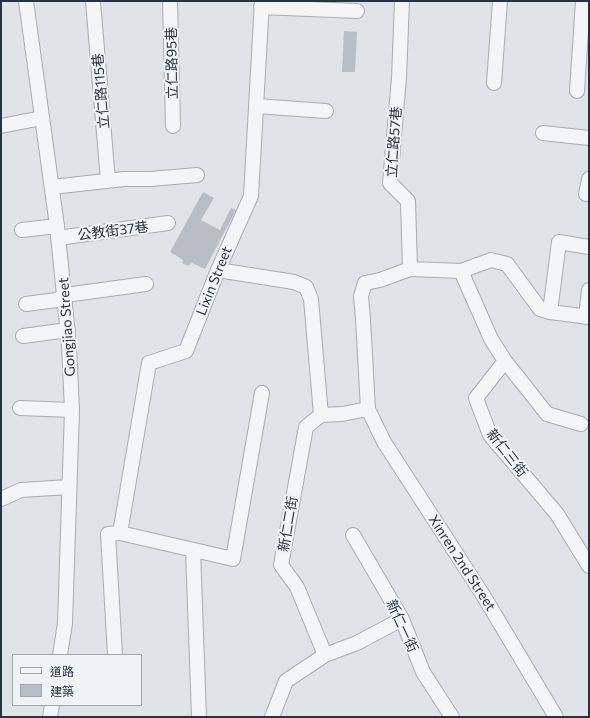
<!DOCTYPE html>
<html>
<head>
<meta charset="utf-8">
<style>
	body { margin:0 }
	#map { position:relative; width:590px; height:718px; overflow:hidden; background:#e0e4e9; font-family:Commissioner,"Noto Sans TC",sans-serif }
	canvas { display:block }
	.frame { position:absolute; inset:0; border:2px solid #293440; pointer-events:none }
	.legend { position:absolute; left:12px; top:654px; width:130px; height:52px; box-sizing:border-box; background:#f0f3f6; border:1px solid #a0a7ad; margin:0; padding:5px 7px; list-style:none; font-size:12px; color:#293440 }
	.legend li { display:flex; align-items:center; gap:8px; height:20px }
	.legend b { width:20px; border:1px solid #a0a7ad }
</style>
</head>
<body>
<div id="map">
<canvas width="590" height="718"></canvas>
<div class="frame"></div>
<ul class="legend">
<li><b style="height:5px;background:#f3f5f7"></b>道路</li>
<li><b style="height:11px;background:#b8bec6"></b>建築</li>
</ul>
</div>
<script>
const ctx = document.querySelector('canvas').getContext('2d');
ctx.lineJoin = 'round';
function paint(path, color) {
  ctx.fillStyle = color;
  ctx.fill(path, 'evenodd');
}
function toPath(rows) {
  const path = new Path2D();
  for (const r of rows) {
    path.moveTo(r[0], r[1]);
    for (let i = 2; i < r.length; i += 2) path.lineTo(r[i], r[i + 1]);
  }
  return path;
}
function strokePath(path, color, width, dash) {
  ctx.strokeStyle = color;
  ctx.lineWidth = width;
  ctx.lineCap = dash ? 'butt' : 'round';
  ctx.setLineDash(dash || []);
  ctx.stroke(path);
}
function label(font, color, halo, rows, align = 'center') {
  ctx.font = font + ' Commissioner,"Noto Sans TC",sans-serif';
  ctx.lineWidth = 4;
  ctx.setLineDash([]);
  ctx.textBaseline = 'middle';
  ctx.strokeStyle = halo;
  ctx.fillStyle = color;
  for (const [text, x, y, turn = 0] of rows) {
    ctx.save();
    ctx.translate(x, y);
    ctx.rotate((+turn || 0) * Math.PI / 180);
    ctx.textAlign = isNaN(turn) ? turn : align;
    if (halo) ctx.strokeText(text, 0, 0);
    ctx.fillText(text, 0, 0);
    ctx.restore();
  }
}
const building = toPath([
	[344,31,357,32,355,72,342,72],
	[203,192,214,198,201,220,220,230,231,208,236,210,205,269,192,263,188,266,182,263,183,260,170,252]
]);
const minor = toPath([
	[26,1,57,226,69,345,72,410,65,623,60,655],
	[93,1,108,181],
	[170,1,173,126],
	[402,1,399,78,390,183,408,201,410,269,380,280,365,283,361,296,363,319,368,409,384,442,483,595,556,717],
	[261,7,357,11],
	[494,83,500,1],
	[577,91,583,1],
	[256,106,326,111],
	[1,126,42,118],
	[543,133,589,138],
	[52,187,124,179,151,179,197,175],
	[586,194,589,179],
	[22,230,57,226],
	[58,238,168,223],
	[410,269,461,271,491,260,507,264,540,309,550,312,589,317],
	[218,270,294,282,306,287,311,299,321,415,342,414,368,409],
	[461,271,491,339,505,361,476,398,490,435,557,514,589,566],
	[26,304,57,300,65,295,146,284],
	[550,312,559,242,589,247],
	[586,317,589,290],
	[23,336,68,330],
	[505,361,547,414,581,424],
	[20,408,72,410],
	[321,415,306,427,281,565,297,587,325,655],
	[1,499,21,490,69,487],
	[120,533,149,363,186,351,218,270,251,196,262,1],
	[353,535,402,619,423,672,452,717],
	[193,550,199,717],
	[115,655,108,534,120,533,233,559,262,393],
	[50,717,52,705],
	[272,717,286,681,325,655,357,643,402,619]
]);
const streetNames = [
	["立仁路95巷",172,63,-91],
	["立仁路115巷",101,91,-95],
	["立仁路57巷",394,142,-86],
	["公教街37巷",113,231,-7],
	["Lixin Street",214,281,-68],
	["Gongjiao Street",67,327,-94],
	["新仁三街",507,453,52],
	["新仁二街",288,524,-80],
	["Xinren 2nd Street",462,563,57],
	["新仁一街",402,626,65]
];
paint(building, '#b8bec6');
strokePath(minor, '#a5acb3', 16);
strokePath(minor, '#f3f5f7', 14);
label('14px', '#293440', '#f0f3f6', streetNames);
</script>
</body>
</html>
